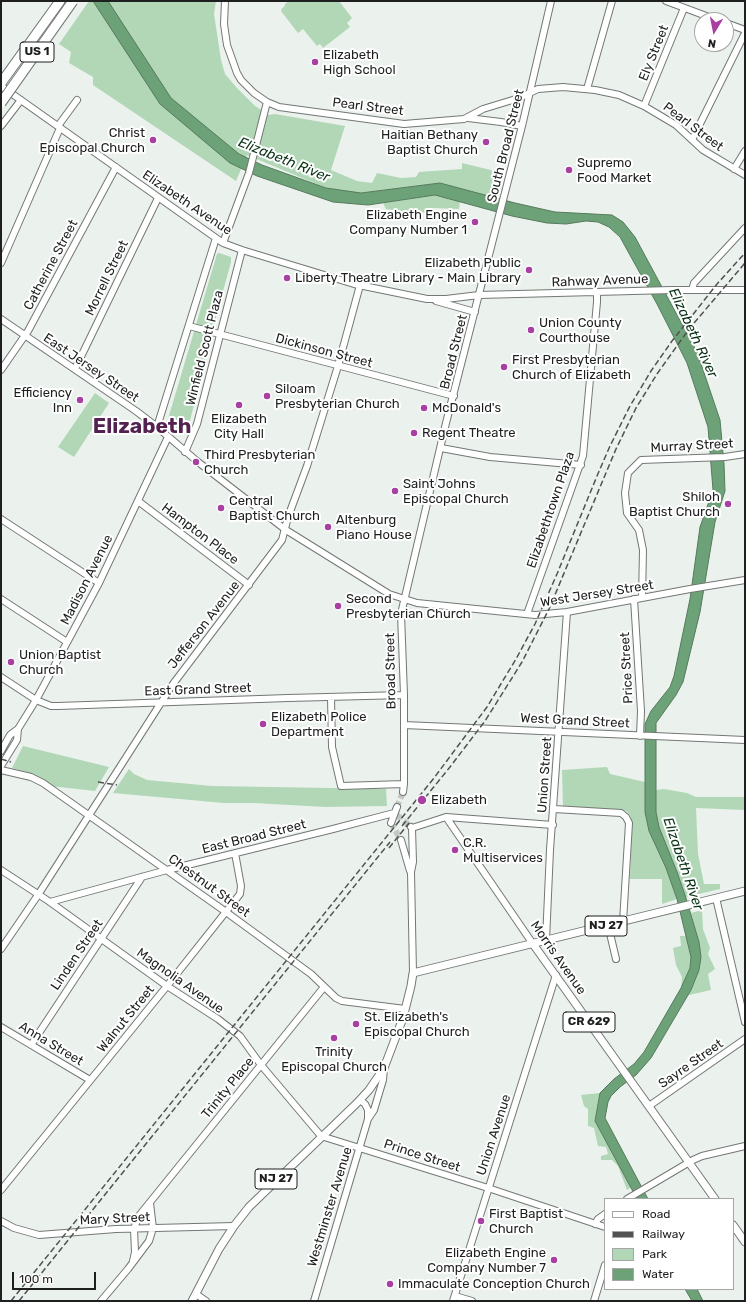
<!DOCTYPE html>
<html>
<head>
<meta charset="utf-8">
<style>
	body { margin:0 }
	#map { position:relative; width:746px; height:1302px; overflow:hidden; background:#ebf1ec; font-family:Rubik,sans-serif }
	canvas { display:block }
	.frame { position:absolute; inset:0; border:2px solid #1d201e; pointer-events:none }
	.legend { position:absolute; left:604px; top:1198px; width:130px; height:92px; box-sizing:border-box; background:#fff; border:1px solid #a5a6a5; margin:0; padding:5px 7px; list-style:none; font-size:12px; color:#1d201e }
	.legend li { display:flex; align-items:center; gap:8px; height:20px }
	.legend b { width:20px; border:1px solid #a5a6a5 }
	.north { position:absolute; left:694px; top:12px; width:40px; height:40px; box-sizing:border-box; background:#fff; border:1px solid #a5a6a5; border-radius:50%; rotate:190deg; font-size:11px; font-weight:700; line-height:16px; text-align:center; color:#1d201e }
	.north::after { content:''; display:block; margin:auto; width:14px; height:18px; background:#a840a3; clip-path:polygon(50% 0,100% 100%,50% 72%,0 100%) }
	.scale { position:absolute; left:12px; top:1272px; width:84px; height:18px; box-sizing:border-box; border:2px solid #1d201e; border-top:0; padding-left:5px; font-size:12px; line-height:14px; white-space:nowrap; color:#1d201e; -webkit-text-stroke:3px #fff; paint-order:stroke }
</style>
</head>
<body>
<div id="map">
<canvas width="746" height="1302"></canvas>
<div class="frame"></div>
<ul class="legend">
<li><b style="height:5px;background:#fff"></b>Road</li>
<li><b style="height:5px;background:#505351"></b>Railway</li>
<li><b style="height:11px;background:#b1d7b7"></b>Park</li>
<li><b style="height:11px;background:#6da177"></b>Water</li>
</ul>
<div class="north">N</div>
<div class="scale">100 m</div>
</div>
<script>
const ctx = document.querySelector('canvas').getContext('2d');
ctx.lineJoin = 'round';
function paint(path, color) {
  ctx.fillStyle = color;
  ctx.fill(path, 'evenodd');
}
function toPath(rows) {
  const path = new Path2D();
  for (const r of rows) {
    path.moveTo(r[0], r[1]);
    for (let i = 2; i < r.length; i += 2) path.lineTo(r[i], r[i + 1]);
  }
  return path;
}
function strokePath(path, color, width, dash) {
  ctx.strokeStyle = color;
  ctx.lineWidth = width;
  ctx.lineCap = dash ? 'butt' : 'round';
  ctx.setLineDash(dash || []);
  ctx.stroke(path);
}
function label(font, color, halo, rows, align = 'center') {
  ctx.font = font + ' Rubik,sans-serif';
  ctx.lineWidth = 4;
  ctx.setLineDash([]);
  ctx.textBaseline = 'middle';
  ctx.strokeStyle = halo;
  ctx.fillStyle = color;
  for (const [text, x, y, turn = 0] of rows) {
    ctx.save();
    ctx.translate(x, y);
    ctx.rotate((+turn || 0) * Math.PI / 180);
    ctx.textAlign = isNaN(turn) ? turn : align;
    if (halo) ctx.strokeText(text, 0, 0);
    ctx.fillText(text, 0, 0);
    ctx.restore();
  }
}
const green = toPath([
	[89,1,216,1,214,14,221,60,225,74,237,88,255,106,269,115,275,114,345,126,331,170,357,181,372,183,377,173,401,178,416,177,419,172,462,169,462,163,499,172,492,195,492,197,440,183,361,193,326,188,247,155,236,181,93,85,93,77,69,63,71,52,59,44],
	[289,1,339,1,352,18,347,23,350,27,323,48,320,44,317,46,303,29,298,33,281,11,282,8,284,7,285,4],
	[435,195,460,201,459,209,434,208,433,213,419,212,413,213,386,209,383,203],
	[219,253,231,257,231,262,209,343,188,429,184,434,181,434,178,433,169,425,168,419,217,254],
	[95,393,109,403,74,457,58,447],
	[23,746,109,767,95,791,50,786,33,774,12,768],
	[607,767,610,774,645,782,645,812,649,831,666,868,677,899,662,904,662,879,630,879,632,822,630,815,626,811,563,806,562,770],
	[129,769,134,774,147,780,212,786,386,789,387,806,325,807,254,803,224,803,113,793],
	[664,789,687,793,696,797,745,797,745,810,696,808,698,854,704,884,720,884,720,889,686,897,677,872,659,827,656,812,656,790],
	[702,910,703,929,710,948,708,954,715,969,708,974,711,990,689,995,699,970,701,957,699,942,691,913],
	[680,936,687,936,691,957,690,968,681,988,682,977,676,965,673,948,681,946],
	[600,1093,595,1121,631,1187,627,1190,618,1166,612,1160,601,1160,601,1156,608,1154,606,1147,598,1146,594,1128,588,1126,588,1109,584,1106,581,1095]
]);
const water = toPath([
	[93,1,108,1,171,98,239,154,262,165,326,188,361,193,440,183,515,203,555,212,612,215,623,222,635,237,697,352,720,420,724,464,725,491,715,522,700,612,683,682,676,695,656,723,656,812,659,827,677,872,686,898,699,942,701,957,699,970,691,990,651,1058,636,1075,620,1087,611,1096,608,1102,605,1118,648,1199,637,1199,595,1121,600,1093,614,1079,634,1064,644,1052,681,988,690,968,691,957,677,899,666,868,649,831,645,812,645,724,651,711,670,687,674,676,690,599,700,527,713,490,708,427,687,363,657,304,620,237,609,227,598,222,586,221,566,224,547,223,512,216,435,195,368,205,333,202,257,176,230,163,160,104,93,1],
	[685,1289,697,1289,703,1301,692,1301,685,1289]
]);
const minorTunnel = toPath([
	[397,807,403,792],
	[397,815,411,827],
	[391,823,401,840]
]);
const minor = toPath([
	[225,1,224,24,227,45,237,73,241,80,254,93,267,102,279,107,404,124,464,119,483,109,519,98,538,89,563,87,595,90,619,95,644,106,676,125,703,150,745,175],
	[666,1,717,20],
	[726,23,745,30],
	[1,86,223,243,242,250,354,284,427,299,446,299,479,295,672,290,745,290],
	[587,89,612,1],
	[644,106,684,8],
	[468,118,501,122,522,126],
	[1,126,21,100],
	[58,126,77,100],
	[692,140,745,33],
	[734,169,745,151],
	[223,243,249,173,267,102],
	[1,263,60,128],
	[692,290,694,283,745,228],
	[436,301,475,312],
	[1,319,136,411,157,427,198,462,286,530,389,594,417,603,535,615,567,612,690,589,745,580],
	[189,326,454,396],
	[75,369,158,198],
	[1,370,28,331,116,167],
	[157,427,216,238],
	[441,448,490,457,581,465],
	[185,452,197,424,242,250],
	[138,501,249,585],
	[1,519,99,583],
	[642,598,643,550,639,530,627,513,625,493,628,473,641,460,725,457,745,454],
	[1,599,67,642],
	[634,599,641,711,640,736],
	[527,614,583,456,597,302,597,292],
	[1,677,36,700,51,706,58,706,288,698,404,695],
	[331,697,332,747,341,786,404,784],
	[404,725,745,740],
	[1,751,10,735,18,729,36,700,99,583,168,437],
	[1,766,17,740,18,729],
	[1,770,31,777,43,783,226,912,311,974,336,998,342,1001,405,1009],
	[403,792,404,784,404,695,401,614,446,423,522,126,551,1],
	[554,809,621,813,626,817,629,823,623,922],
	[446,817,553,825],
	[391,823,397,807],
	[411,827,412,828,413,862,411,872,413,973],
	[412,828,446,817,533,944],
	[401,840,410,871],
	[1,870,50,902,167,986,218,1019,240,1036,261,1065,321,1136,488,1188,605,1227],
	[716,898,745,1022],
	[50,902,167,870,333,829,394,813],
	[608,925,616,959],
	[546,940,550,850,567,612],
	[1,949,38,895,173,684,282,540,288,517,307,466,338,366,360,285],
	[1,1027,90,1080],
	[31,1045,142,877],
	[360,1100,365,1104,368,1110,368,1119],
	[649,1106,745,1039],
	[1,1190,167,986,240,894,241,886,235,853],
	[627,1199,693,1160,702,1156,745,1146],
	[1,1221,14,1228,39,1235,116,1229,234,1226],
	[595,1224,598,1219,605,1214],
	[133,1261,135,1252,134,1229,138,1217,324,987],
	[196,1294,206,1301],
	[455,1296,472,1301],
	[101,1301,128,1269,149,1241,153,1228,150,1203],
	[314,1301,368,1119,374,1110,383,1080,384,1068],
	[453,1301,556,975],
	[594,1301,605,1265]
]);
const major = toPath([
	[533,944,715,1199],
	[733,1225,745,1242],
	[192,1301,219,1249,234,1226,249,1207,357,1103,369,1090,384,1068,403,1018,411,986,413,973,745,891]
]);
const highway = toPath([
	[1,83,60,1]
]);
const rail = toPath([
	[1,759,11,762],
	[98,782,117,785],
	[402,826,450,767,485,721,522,662,549,609,616,449,636,408,657,374,689,329,745,263],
	[389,848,409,823],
	[11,1301,434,778,487,707,516,659,535,624,557,574,597,476,610,446,630,406,651,371,672,341,717,284,745,253],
	[19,1301,390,842]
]);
const highwayBridge = toPath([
	[1,103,73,1]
]);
const markers = [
	[315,62,4,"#a840a3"],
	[153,140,4,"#a840a3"],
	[486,142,4,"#a840a3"],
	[569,170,4,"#a840a3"],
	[475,222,4,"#a840a3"],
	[529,270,4,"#a840a3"],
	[287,278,4,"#a840a3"],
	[531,330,4,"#a840a3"],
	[504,367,4,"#a840a3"],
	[267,396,4,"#a840a3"],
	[80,400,4,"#a840a3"],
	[239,405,4,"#a840a3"],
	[424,408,4,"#a840a3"],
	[414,433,4,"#a840a3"],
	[196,462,4,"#a840a3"],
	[395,491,4,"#a840a3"],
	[728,504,4,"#a840a3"],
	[221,508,4,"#a840a3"],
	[328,527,4,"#a840a3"],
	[338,606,4,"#a840a3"],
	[11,662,4,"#a840a3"],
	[263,724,4,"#a840a3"],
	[422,800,5,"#a840a3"],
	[455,850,4,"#a840a3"],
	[356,1024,4,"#a840a3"],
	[334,1038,4,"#a840a3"],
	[481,1221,4,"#a840a3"],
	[554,1260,4,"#a840a3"],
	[390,1284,4,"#a840a3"]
];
const shields = [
	[37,52,34],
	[606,926,42],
	[589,1022,52],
	[276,1179,42]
];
const shieldNames = [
	["US 1",37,52],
	["NJ 27",606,926],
	["CR 629",589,1022],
	["NJ 27",276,1179]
];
const streetNames = [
	["Ely Street",654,53,-68],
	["Pearl Street",368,107,7],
	["Pearl Street",693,127,37],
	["South Broad Street",506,146,-76],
	["Elizabeth Avenue",187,203,34],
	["Catherine Street",51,265,-62],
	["Morrell Street",107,278,-64],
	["Rahway Avenue",600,281,-2],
	["Winfield Scott Plaza",205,348,-76],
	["Dickinson Street",324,351,15],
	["Broad Street",454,352,-76],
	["East Jersey Street",91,368,34],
	["Murray Street",692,446,-3],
	["Elizabethtown Plaza",551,510,-71],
	["Hampton Place",200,534,37],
	["Madison Avenue",87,580,-63],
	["West Jersey Street",597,594,-9],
	["Jefferson Avenue",204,625,-52],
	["Price Street",627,668,-93],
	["Broad Street",391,671,-91],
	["East Grand Street",198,690,-2],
	["West Grand Street",575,721,3],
	["Union Street",545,775,-86],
	["East Broad Street",254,837,-14],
	["Chestnut Street",209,886,36],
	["Linden Street",77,955,-56],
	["Morris Avenue",558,958,55],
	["Magnolia Avenue",180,981,35],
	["Walnut Street",126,1019,-51],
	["Anna Street",51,1044,31],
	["Sayre Street",691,1064,-35],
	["Trinity Place",228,1088,-51],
	["Union Avenue",494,1135,-72],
	["Prince Street",422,1156,18],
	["Westminster Avenue",330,1207,-73],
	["Mary Street",115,1219,-3]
];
const poiNames = [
	["Elizabeth",323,55],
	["High School",323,70],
	["Christ",145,133,"right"],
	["Episcopal Church",145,148,"right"],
	["Haitian Bethany",478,135,"right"],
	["Baptist Church",478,150,"right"],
	["Supremo",577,163],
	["Food Market",577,178],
	["Elizabeth Engine",467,215,"right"],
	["Company Number 1",467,230,"right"],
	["Elizabeth Public",521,263,"right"],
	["Library - Main Library",521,278,"right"],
	["Liberty Theatre",295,278],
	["Union County",539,323],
	["Courthouse",539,338],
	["First Presbyterian",512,360],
	["Church of Elizabeth",512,375],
	["Siloam",275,389],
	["Presbyterian Church",275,404],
	["Efficiency",72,393,"right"],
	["Inn",72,408,"right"],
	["McDonald's",432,408],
	["Elizabeth",239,419,"center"],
	["City Hall",239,434,"center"],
	["Regent Theatre",422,433],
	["Third Presbyterian",204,455],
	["Church",204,470],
	["Saint Johns",403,484],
	["Episcopal Church",403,499],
	["Shiloh",720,497,"right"],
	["Baptist Church",720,512,"right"],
	["Central",229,501],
	["Baptist Church",229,516],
	["Altenburg",336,520],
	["Piano House",336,535],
	["Second",346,599],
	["Presbyterian Church",346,614],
	["Union Baptist",19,655],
	["Church",19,670],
	["Elizabeth Police",271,717],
	["Department",271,732],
	["Elizabeth",431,800],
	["C.R.",463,843],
	["Multiservices",463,858],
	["St. Elizabeth's",364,1017],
	["Episcopal Church",364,1032],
	["Trinity",334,1052,"center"],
	["Episcopal Church",334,1067,"center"],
	["First Baptist",489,1214],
	["Church",489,1229],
	["Elizabeth Engine",546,1253,"right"],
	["Company Number 7",546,1268,"right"],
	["Immaculate Conception Church",398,1284]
];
const waterNames = [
	["Elizabeth River",284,160,22],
	["Elizabeth River",693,333,65],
	["Elizabeth River",683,864,71]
];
const townNames = [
	["Elizabeth",142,427]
];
paint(green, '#b1d7b7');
paint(water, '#6da177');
strokePath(water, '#557a5c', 1);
strokePath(minorTunnel, '#c2c7c3', 6, [6, 3]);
strokePath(minor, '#737874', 8);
strokePath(major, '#737874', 9);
strokePath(highway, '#737874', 11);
strokePath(minor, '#fff', 6);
strokePath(major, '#fff', 7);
strokePath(highway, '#fff', 9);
strokePath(rail, '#505351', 1.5, [6, 3]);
strokePath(highwayBridge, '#737874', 11, []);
strokePath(highwayBridge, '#fff', 9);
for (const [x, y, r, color] of markers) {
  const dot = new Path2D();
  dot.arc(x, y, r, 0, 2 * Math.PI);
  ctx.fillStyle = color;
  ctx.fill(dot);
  strokePath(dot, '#fff', 1.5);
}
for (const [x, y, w] of shields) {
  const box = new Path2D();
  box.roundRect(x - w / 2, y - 10, w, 20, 3);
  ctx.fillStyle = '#fff';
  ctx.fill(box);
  strokePath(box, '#1d201e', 1);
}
label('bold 12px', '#1d201e', null, shieldNames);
label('13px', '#1d201e', '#fff', streetNames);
label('13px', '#1d201e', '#fff', poiNames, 'left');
label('italic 14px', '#0a3317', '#fff', waterNames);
label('bold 21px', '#542251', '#fff', townNames);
</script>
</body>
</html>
